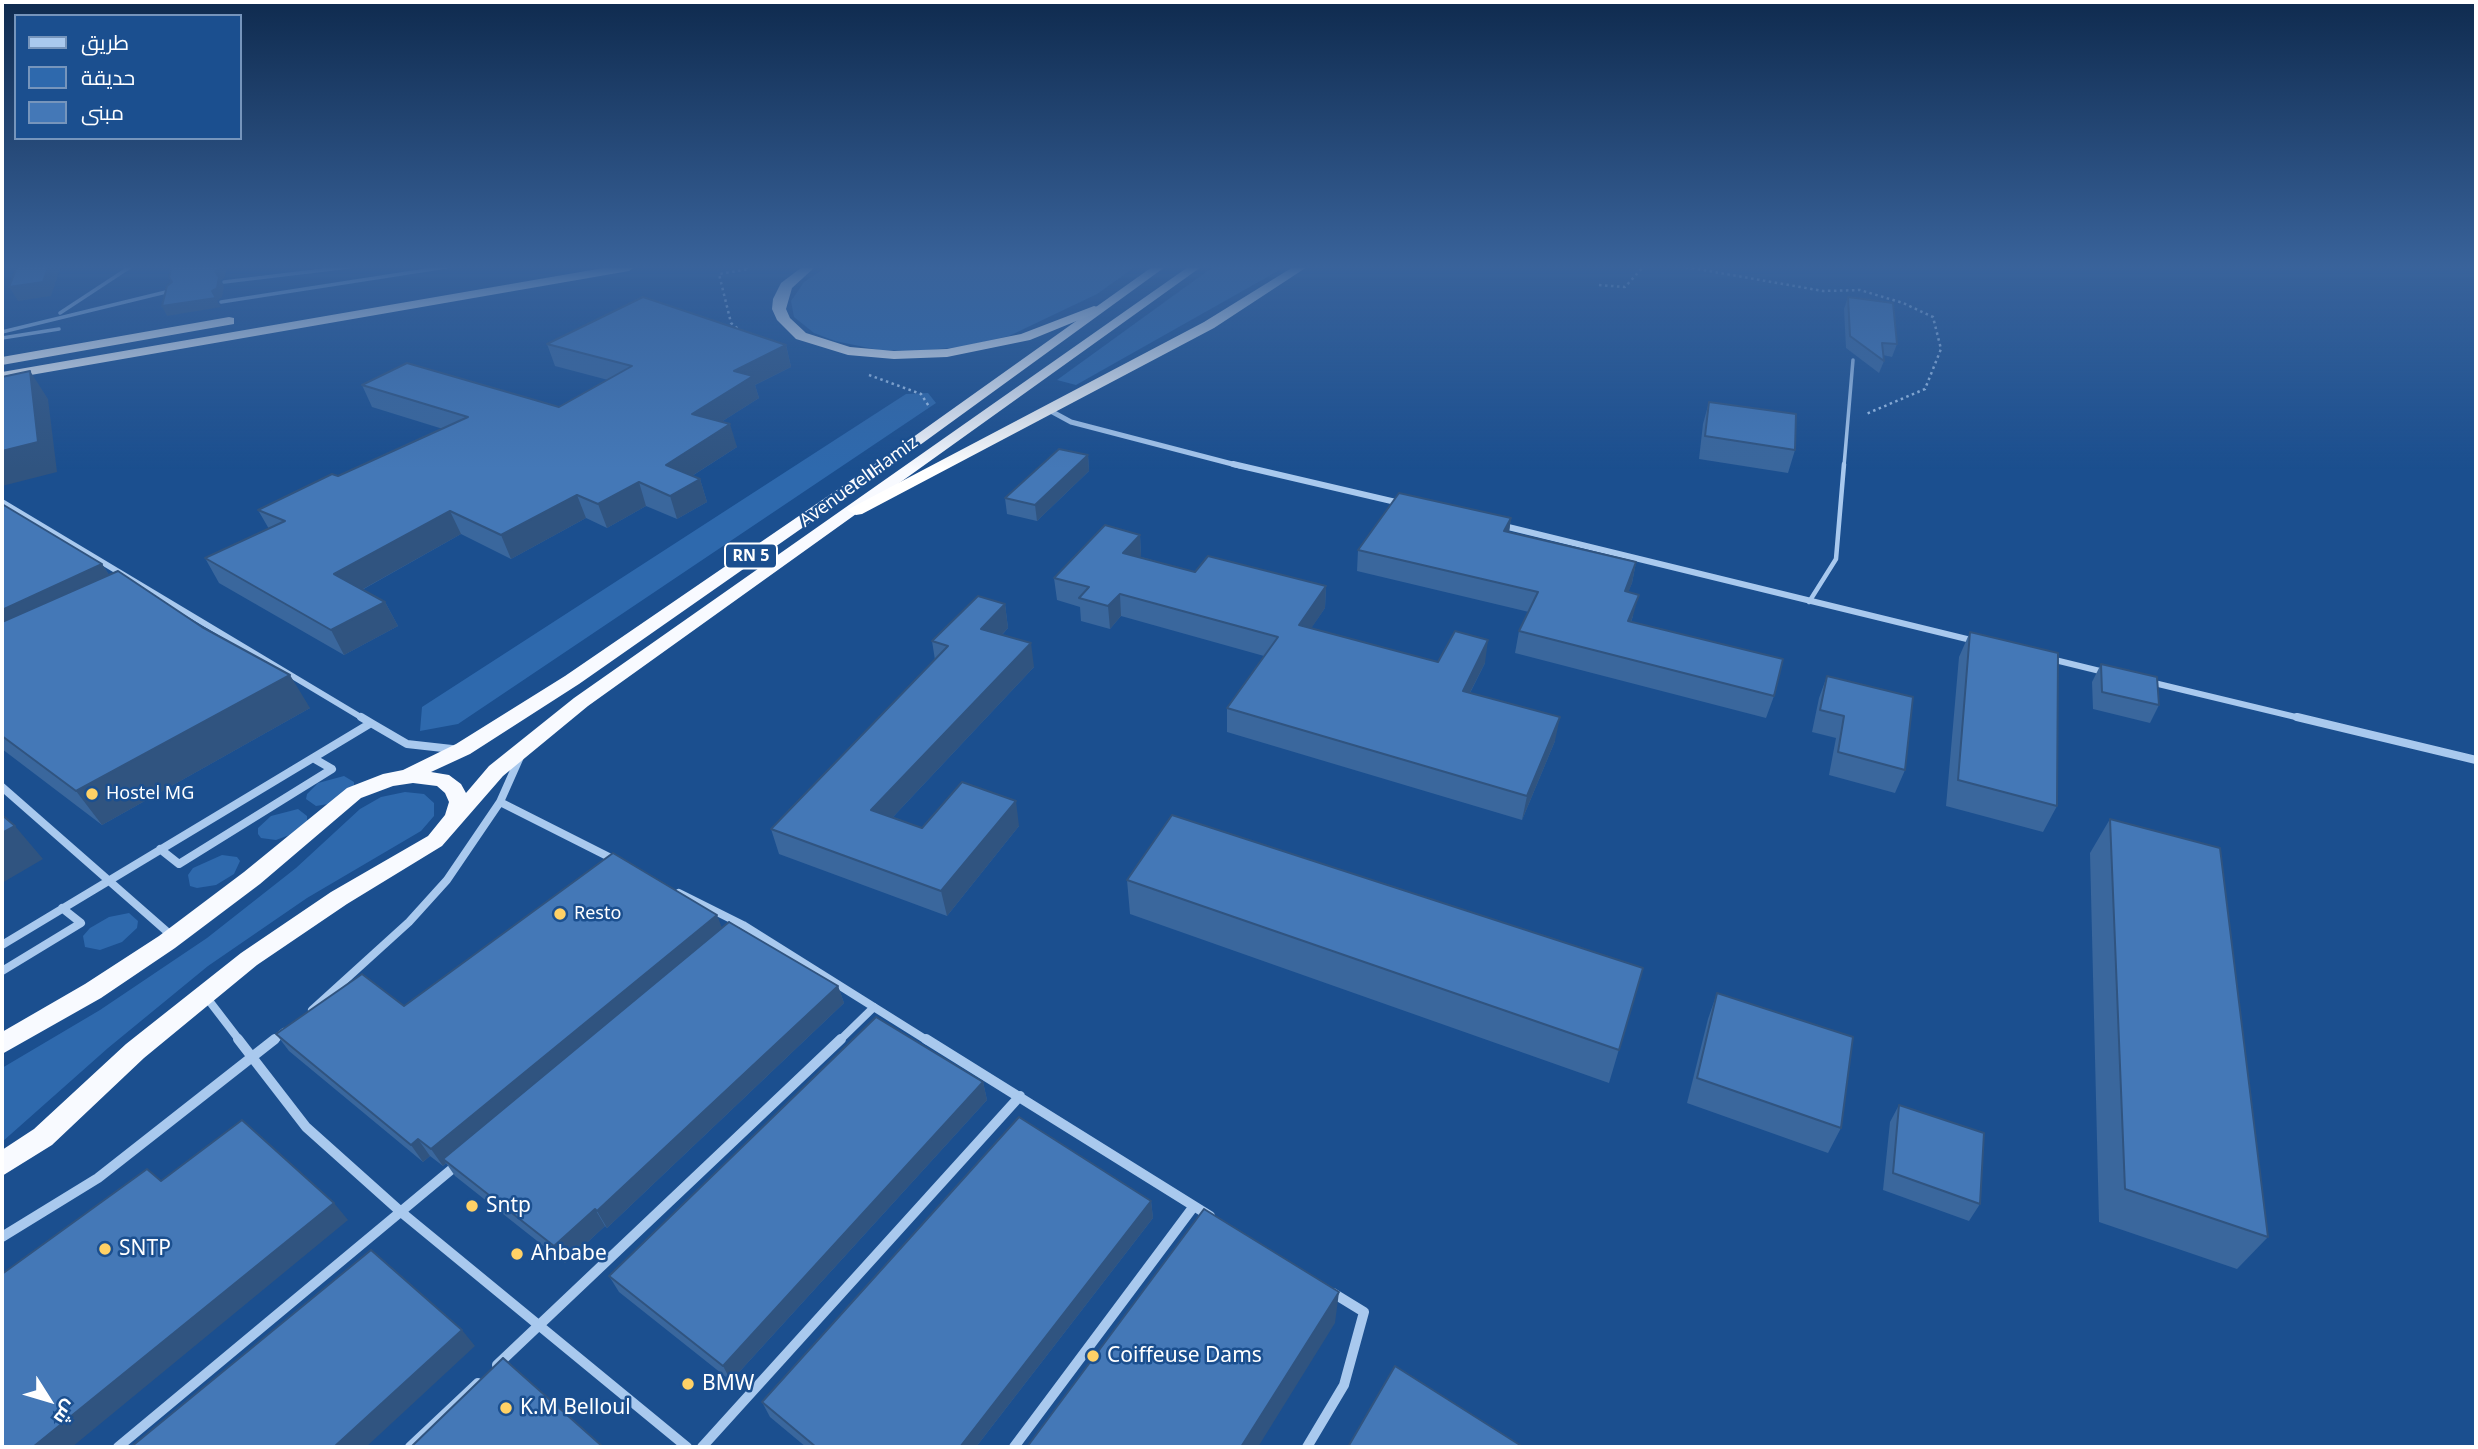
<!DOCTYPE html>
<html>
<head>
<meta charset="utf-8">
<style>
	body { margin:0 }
	#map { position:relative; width:2478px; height:1449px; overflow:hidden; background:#1b4f8f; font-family:"Noto Sans",Cairo,sans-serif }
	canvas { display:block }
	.frame { position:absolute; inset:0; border:4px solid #fff; pointer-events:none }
	.legend { position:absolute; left:14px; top:14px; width:228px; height:126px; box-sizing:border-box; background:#1b4f8f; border:2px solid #7695bc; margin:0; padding:9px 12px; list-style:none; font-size:21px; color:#fff }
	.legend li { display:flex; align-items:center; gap:14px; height:35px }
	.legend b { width:35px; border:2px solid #7695bc }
	.north { position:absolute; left:14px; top:1365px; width:70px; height:70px; -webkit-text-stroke:5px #1b4f8f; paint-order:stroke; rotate:127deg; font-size:19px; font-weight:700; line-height:28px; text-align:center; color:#fff }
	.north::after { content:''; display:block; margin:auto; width:24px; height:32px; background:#fff; clip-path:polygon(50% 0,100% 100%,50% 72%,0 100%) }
</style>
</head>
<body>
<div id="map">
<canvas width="2478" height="1449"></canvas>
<div class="frame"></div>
<ul class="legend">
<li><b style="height:9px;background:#a9c9ee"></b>طريق</li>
<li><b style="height:19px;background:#2e69ad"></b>حديقة</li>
<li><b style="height:19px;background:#4478b7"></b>مبنى</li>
</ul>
<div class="north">ش</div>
</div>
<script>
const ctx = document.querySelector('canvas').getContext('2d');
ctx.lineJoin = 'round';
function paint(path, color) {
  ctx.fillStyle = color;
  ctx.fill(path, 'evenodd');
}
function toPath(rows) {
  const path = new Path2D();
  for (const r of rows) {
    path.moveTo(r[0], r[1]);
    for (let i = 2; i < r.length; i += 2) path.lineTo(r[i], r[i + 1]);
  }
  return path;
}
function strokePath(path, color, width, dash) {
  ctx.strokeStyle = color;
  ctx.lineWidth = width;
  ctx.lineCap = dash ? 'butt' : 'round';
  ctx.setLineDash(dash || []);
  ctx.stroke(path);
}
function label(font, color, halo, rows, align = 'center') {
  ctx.font = font + ' "Noto Sans",sans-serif';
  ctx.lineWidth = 5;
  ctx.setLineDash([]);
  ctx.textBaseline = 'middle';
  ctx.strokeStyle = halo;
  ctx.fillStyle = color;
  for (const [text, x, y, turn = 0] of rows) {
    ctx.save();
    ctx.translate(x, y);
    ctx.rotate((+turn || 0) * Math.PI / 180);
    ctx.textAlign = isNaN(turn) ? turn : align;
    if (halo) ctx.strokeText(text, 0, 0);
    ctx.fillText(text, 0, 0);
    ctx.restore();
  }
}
const green = toPath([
	[826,267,1135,267,1097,294,1009,336,961,347,915,351,879,350,835,341,814,333,794,317,791,301,804,282],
	[1213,267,1285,267,1076,385,1057,380],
	[928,393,936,403,458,724,420,731,422,707,906,394],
	[344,776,354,782,354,788,334,803,316,806,306,799,307,794,318,783],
	[405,792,424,794,434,803,434,816,421,831,307,898,208,966,108,1048,2,1142,2,1068,100,1010,207,938,296,868,360,809,381,797],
	[298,809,307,816,307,821,295,833,276,840,261,838,258,834,258,828,271,816],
	[222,855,237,857,240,861,234,874,216,885,197,888,190,886,188,875,193,868],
	[129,913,138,921,137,928,122,942,100,950,85,947,83,936,90,928,109,917]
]);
const path = toPath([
	[1686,267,1823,291,1860,290,1903,303,1933,317,1941,349,1925,389,1866,414],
	[1599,285,1625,287,1643,267],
	[742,332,731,323,719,274,749,269,747,267],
	[869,375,921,394,930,408]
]);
const serviceFar1 = toPath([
	[224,282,349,267],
	[221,302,446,267],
	[60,313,130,267],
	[2,332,170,291],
	[2,338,59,329],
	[1844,466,1853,360]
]);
const service = toPath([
	[1809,602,1836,559,1844,464]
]);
const minorFar3 = toPath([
	[1047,409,1071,422,1240,466]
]);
const minorFar2 = toPath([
	[1233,464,1400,503],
	[2,502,364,719],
	[1500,525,1975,641],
	[2051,659,2104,672],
	[2150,682,2304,719]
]);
const minorFar1 = toPath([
	[2297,717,2476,760],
	[371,723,407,744,452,749],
	[2,787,172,936],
	[500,802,615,860],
	[160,849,179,864,332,769,313,758],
	[679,893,743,925,928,1041],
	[2,945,371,723,361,717],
	[2,971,81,923,62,908],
	[207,998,240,1041],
	[312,1010,409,922,447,880,500,802,520,757],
	[273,1041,284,1032],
	[839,1041,874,1007]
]);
const minor = toPath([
	[238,1039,306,1127,401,1212,687,1447],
	[926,1039,1210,1216],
	[2,1237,98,1178,275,1039],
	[497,1365,841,1039],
	[118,1447,458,1164],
	[410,1447,478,1383],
	[702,1447,1020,1096],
	[1014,1447,1194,1206],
	[1307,1447,1344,1385,1364,1312,1333,1293]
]);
const trunk = toPath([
	[1152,267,1165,267,898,461,579,684,470,754,431,772,449,775,461,784,466,793,489,766,574,698,1188,267,1201,267,588,706,503,776,442,846,347,904,257,965,144,1058,52,1145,2,1176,2,1150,34,1129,126,1044,241,953,331,892,428,836,445,815,449,802,445,793,437,786,413,783,393,786,361,798,260,884,175,948,101,998,2,1054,2,1032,85,984,159,936,244,872,347,788,383,774,403,770,456,744,565,676,888,455,1152,267]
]);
const motorway = toPath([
	[609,267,635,267,629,271,2,380,2,372,609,267],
	[802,267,815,267,792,288,786,309,790,318,806,333,850,347,894,351,947,349,1021,334,1094,306,1106,309,1030,340,947,357,894,359,848,355,796,339,777,320,772,309,773,299,781,283,802,267],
	[1293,267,1307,267,1214,328,862,514,856,515,847,510,1204,322,1293,267],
	[229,317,234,318,234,324,2,365,2,357,229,317]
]);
const wall = toPath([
	[1848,297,1897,344,1892,357,1883,355,1884,361,1879,373,1846,348,1844,309],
	[547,344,786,345,791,367,755,385,759,398,721,422,737,447,692,476,700,479,707,502,677,519,646,506,607,528,586,518,511,559,461,534,362,590,385,602,398,626,344,655,219,583,205,558,269,529,258,510,338,476,443,429,372,407,362,385,559,407,608,380,555,366],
	[1709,402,1795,450,1788,473,1699,459,1703,424],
	[1088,455,1089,471,1037,521,1007,514,1005,498],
	[2,504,102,564,109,575,310,708,102,825,2,749],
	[1511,518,1509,532,1636,562,1632,583,1628,592,1633,616,1631,622,1774,696,1766,718,1515,653,1519,631,1529,612,1357,571,1358,550],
	[1140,535,1141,557,1195,572,1326,586,1325,608,1311,628,1438,662,1485,663,1470,693,1555,741,1522,820,1227,732,1227,708,1264,656,1121,616,1110,629,1081,621,1080,607,1057,600,1054,578],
	[1005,604,1008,628,1002,635,1034,667,893,817,922,828,1019,826,947,916,779,854,771,829,935,660,932,641],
	[1970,632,2057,806,2043,832,1946,806,1959,657],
	[2101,664,2159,705,2150,723,2093,709,2092,682],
	[1827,676,1905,770,1895,793,1829,775,1836,738,1812,732,1819,698],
	[2110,819,2268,1237,2237,1269,2099,1222,2090,853],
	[1127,880,1643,968,1609,1083,1130,914],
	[722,928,838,986,844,1003,607,1228,605,1226,565,1263,455,1176,446,1163,443,1166,430,1156,423,1162,289,1051,276,1034,404,1006],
	[1717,993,1841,1128,1828,1153,1687,1103,1708,1019],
	[983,1082,987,1100,731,1381,619,1292,609,1276],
	[1899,1105,1980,1204,1969,1221,1883,1190,1890,1122],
	[1151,1201,1153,1218,976,1447,806,1447,770,1417,762,1402]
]);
const shadedWall = toPath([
	[48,267,61,267,51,296,18,301,9,287],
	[221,267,227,267,225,277,221,281,224,286,222,297,217,301,221,307,167,316,162,306,215,272],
	[786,345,791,367,755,385,759,398,699,436,692,414,734,371],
	[30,371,48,399,57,472,2,486,2,451],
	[730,424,737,447,673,488,666,465],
	[1088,455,1089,471,1037,521,1035,505],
	[700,479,707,502,677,519,670,496],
	[639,482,646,506,607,528,598,504],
	[577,495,586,518,511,559,501,535],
	[450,511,461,534,347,598,334,574],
	[1511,518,1508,539,1504,531],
	[1140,535,1141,557,1125,575,1123,553],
	[1636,562,1632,583,1620,613,1625,591],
	[102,564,123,596,2,653,2,610],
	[1326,586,1325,608,1298,648,1299,625],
	[1120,594,1121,616,1110,629,1108,606],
	[1639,595,1633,616,1623,643,1628,621],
	[385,602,398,626,344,655,331,630],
	[1005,604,1008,628,985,653,981,629],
	[1488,640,1485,663,1459,714,1463,691],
	[1031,643,1034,667,877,834,871,810],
	[290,675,310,708,102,825,76,791],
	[1560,717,1555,741,1522,820,1527,796],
	[1016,801,1019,826,947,916,941,891],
	[15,826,43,859,2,883,2,833],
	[717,915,724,933,443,1159,446,1163,443,1166,431,1149],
	[838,986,844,1003,607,1228,597,1211],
	[983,1082,987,1100,731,1381,723,1366],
	[418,1139,430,1156,423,1162,411,1145],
	[1151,1201,1153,1218,976,1447,960,1447],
	[334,1203,348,1220,72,1447,33,1447],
	[595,1209,605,1226,565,1263,554,1246],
	[1339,1292,1335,1323,1258,1447,1241,1447],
	[462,1330,475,1346,366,1447,334,1447]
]);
const building = toPath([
	[17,267,48,267,43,282,9,287,17,267],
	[172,267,221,267,215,272,219,277,217,288,212,291,216,298,162,306,167,286,172,282,169,277,172,267],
	[643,297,786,345,734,371,753,376,692,414,730,424,666,465,700,479,670,496,639,482,598,504,577,495,501,535,450,511,334,574,385,602,331,630,205,558,285,521,258,510,332,474,338,476,468,417,362,385,407,363,559,407,632,366,547,344,643,297],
	[1848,297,1893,303,1897,344,1882,343,1884,361,1850,336,1848,297],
	[30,371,38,442,2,451,2,377,30,371],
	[1709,402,1796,414,1795,450,1705,436,1709,402],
	[1059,449,1088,455,1035,505,1005,498,1059,449],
	[1399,493,1511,518,1504,531,1636,562,1625,591,1639,595,1628,621,1783,659,1774,696,1519,631,1538,592,1358,550,1399,493],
	[2,504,102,564,2,610,2,504],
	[1105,525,1140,535,1123,553,1195,572,1208,556,1326,586,1299,625,1438,662,1455,631,1488,640,1463,691,1560,717,1527,796,1227,708,1278,637,1120,594,1108,606,1079,598,1089,587,1054,578,1105,525],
	[118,571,202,627,290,675,76,791,2,736,2,622,118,571],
	[978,596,1005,604,981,629,1031,643,871,810,922,828,962,782,1016,801,941,891,771,829,948,646,932,641,978,596],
	[1970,632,2058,653,2057,806,1958,780,1970,632],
	[2101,664,2157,677,2159,705,2102,692,2101,664],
	[1827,676,1913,697,1905,770,1838,752,1844,716,1820,710,1827,676],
	[2,815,15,826,2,833,2,815],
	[1172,815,1643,968,1619,1050,1127,880,1172,815],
	[2110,819,2220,848,2268,1237,2125,1189,2110,819],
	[613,853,717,915,431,1149,418,1139,411,1145,276,1034,362,974,404,1006,613,853],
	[729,922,838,986,597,1211,595,1209,554,1246,443,1159,729,922],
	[1717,993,1853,1037,1841,1128,1697,1078,1717,993],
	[876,1017,983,1082,723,1366,609,1276,876,1017],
	[1899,1105,1984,1133,1980,1204,1893,1173,1899,1105],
	[1019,1117,1151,1201,960,1447,816,1447,762,1402,1019,1117],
	[242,1120,334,1203,33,1447,2,1447,2,1274,147,1169,161,1181,242,1120],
	[1204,1209,1339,1292,1241,1447,1027,1447,1204,1209],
	[371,1250,462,1330,334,1447,131,1447,371,1250],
	[503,1358,603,1447,411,1447,503,1358],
	[1395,1366,1523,1447,1348,1447,1395,1366]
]);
const markers = [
	[92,794,7,"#ffd166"],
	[560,914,7,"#ffd166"],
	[472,1206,7,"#ffd166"],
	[105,1249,7,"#ffd166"],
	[517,1254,7,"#ffd166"],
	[1093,1356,7,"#ffd166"],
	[688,1384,7,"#ffd166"],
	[506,1408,7,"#ffd166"]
];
const shields = [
	[751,556,52]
];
const shieldNames = [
	["RN 5",751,556]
];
const streetNames = [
	["Avenue el Hamiz",859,482,-36]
];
const poiNames = [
	["Hostel MG",106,794],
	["Resto",574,914]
];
const nearPoinames = [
	["Sntp",486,1206],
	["SNTP",119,1249],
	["Ahbabe",531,1254],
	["Coiffeuse Dams",1107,1356],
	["BMW",702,1384],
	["K.M Belloul",520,1408]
];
paint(green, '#2e69ad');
strokePath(path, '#a9c9ee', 2.5, [2.5, 3.5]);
strokePath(serviceFar1, '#a9c9ee', 3.5);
strokePath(service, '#a9c9ee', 4.5);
strokePath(minorFar3, '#a9c9ee', 5);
strokePath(minorFar2, '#a9c9ee', 6);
strokePath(minorFar1, '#a9c9ee', 8);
strokePath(minor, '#a9c9ee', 10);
paint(trunk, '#f8faff');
paint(motorway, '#fff');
paint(wall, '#3a679d');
paint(shadedWall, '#305480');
paint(building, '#4478b7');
strokePath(building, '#305480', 2);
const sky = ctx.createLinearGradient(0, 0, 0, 469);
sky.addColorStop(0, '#0f2b4f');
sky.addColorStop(0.57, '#39639b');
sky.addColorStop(1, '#39639b00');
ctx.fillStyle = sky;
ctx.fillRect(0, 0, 2478, 469);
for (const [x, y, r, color] of markers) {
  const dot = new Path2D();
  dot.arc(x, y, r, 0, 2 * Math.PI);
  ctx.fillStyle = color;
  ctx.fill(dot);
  strokePath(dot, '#1b4f8f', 2.5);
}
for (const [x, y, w] of shields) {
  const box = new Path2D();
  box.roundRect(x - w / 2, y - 12.5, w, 25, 5);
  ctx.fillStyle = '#1b4f8f';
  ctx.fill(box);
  strokePath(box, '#fff', 2);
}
label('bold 16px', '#fff', null, shieldNames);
label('18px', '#fff', '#1b4f8f', streetNames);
label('18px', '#fff', '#1b4f8f', poiNames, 'left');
label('21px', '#fff', '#1b4f8f', nearPoinames, 'left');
</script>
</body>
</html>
